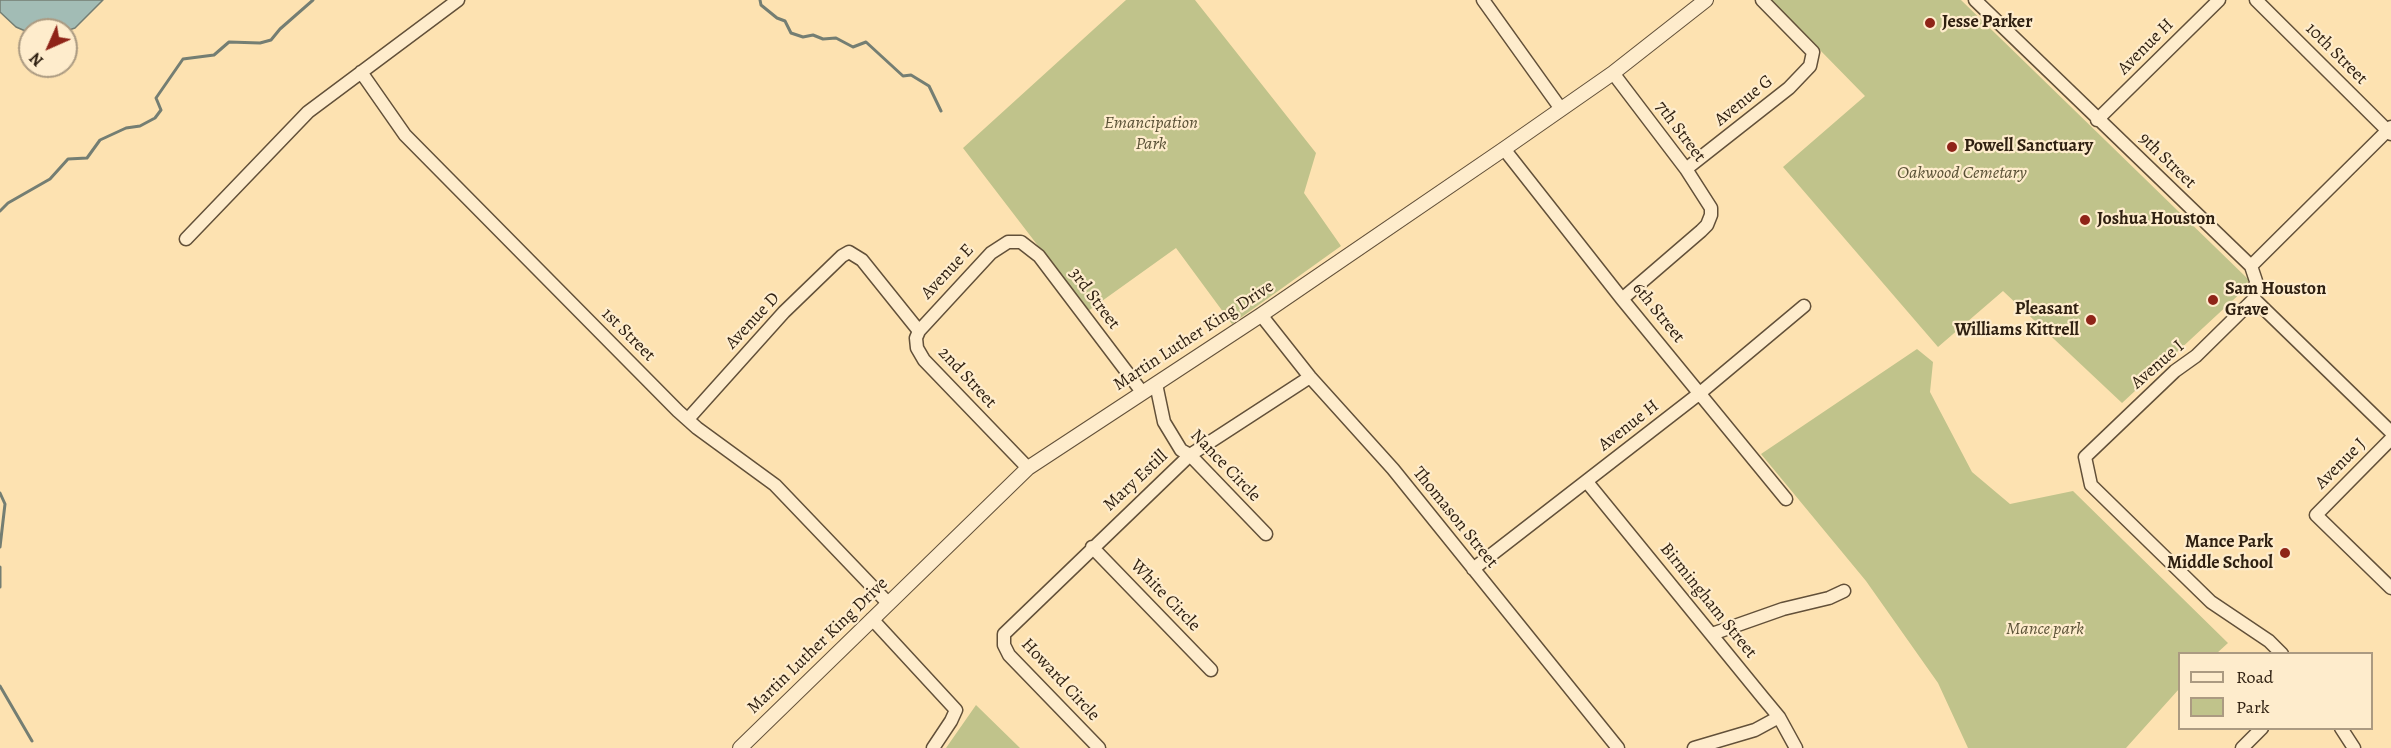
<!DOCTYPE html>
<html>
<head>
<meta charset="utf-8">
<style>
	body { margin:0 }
	#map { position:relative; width:2391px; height:748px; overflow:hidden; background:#fde2b1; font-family:Alegreya,serif }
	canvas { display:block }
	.legend { position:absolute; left:2178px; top:652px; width:195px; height:78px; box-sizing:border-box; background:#feeccc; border:2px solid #ab9a81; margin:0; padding:8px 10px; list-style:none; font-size:18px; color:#2f2011 }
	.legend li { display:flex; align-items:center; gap:12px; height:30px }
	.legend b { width:30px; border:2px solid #ab9a81 }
	.north { position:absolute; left:18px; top:18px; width:60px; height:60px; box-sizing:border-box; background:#feeccc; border:2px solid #ab9a81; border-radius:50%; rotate:225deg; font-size:16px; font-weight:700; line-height:24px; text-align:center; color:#2f2011 }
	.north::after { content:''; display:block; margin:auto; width:21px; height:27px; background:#8f2418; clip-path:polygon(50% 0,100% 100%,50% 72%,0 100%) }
</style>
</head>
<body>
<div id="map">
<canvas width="2391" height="748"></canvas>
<ul class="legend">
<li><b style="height:8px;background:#feeccc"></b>Road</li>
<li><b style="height:16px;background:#c0c38b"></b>Park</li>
</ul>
<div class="north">N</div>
</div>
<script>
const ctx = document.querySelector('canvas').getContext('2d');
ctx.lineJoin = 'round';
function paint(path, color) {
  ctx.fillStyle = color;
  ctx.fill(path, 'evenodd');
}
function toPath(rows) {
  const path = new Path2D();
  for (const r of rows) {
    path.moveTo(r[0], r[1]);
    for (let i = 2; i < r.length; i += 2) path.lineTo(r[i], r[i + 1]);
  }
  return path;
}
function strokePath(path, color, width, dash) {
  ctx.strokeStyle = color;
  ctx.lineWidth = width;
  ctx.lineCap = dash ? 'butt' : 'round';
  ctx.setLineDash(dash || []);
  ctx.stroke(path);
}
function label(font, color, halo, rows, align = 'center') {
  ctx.font = font + ' Alegreya,serif';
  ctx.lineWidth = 4.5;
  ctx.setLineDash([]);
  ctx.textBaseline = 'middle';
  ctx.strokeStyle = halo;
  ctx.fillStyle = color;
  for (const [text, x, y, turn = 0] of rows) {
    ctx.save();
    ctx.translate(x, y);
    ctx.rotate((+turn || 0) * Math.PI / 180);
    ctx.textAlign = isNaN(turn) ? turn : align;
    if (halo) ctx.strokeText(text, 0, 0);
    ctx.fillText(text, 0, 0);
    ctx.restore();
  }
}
const green = toPath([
	[1126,0,1195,0,1316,153,1304,193,1341,246,1232,324,1176,248,1088,311,963,148],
	[1771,0,1961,0,2249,280,2245,289,2122,403,2003,291,1938,347,1783,167,1865,96],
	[1917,349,1933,362,1930,392,1972,472,2010,504,2073,491,2228,643,2217,653,2180,654,2179,689,2126,748,1968,748,1938,683,1866,581,1761,454],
	[976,705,1020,748,946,748]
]);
const water = toPath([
	[0,0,103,0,75,28,66,31,30,30,30,33,16,27,0,12,0,0]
]);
const stream = toPath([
	[760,0,761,5,777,18,785,21,791,33,803,37,813,35,823,39,836,38,853,47,866,42,903,76,911,75,929,86,941,111],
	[0,211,8,203,50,179,68,159,87,158,100,140,126,128,140,126,155,118,161,110,156,98,183,59,214,55,229,42,260,43,271,40,280,29,313,0],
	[0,493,5,504,0,547],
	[0,567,0,587],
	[0,686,32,741]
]);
const minor = toPath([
	[1483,0,1561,109],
	[1975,0,2251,266,2256,281,2254,299,2391,432],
	[2256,0,2391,134],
	[361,72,405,135,678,411,697,428,775,485,888,603],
	[1613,73,1686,169,1711,208,1711,215,1707,225,1701,231,1622,299],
	[2097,120,2219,0],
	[1504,149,1622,299,1786,499],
	[1686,169,1789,88,1810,66,1813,52,1762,0],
	[186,239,308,112,458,0],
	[2251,266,2391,127],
	[2254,299,2196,356,2175,371,2085,457,2091,485,2211,602,2269,641,2282,654],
	[1261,315,1310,377,1393,469,1618,748],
	[919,331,991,253,1008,242,1021,242,1039,256,1142,392],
	[1156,384,1164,422,1181,450,1190,455,1266,534],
	[688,419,784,312,842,256,849,252,862,260,919,331,916,338,917,348,924,360,1028,468],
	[2391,439,2316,515,2391,588],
	[1587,482,1764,699,1779,717,1796,748],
	[1092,547,1211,670],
	[1473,569,1700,393,1804,306],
	[872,619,956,710,951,721,933,748],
	[1712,634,1783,609,1829,598,1844,591],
	[2341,728,2354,748],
	[1099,748,1009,655,1004,645,1004,634,1190,455,1310,377],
	[1694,748,1755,730,1779,717],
	[2242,748,2262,728]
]);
const tertiary = toPath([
	[740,748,1028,468,1261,315,1504,149,1613,73,1706,0]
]);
const markers = [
	[1930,23,6,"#8f2418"],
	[1952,147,6,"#8f2418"],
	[2085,220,6,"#8f2418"],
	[2213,300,6,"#8f2418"],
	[2091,320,6,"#8f2418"],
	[2285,553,6,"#8f2418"]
];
const poiNames = [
	["Jesse Parker",1942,23],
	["Powell Sanctuary",1964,147],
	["Joshua Houston",2097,220],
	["Sam Houston",2225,290],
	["Grave",2225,311],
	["Pleasant",2079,310,"right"],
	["Williams Kittrell",2079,331,"right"],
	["Mance Park",2273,543,"right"],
	["Middle School",2273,564,"right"]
];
const streetNames = [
	["Avenue H",2146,47,-45],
	["10th Street",2336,54,45],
	["Avenue G",1744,101,-39],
	["7th Street",1680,132,53],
	["9th Street",2167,161,44],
	["Avenue E",948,272,-47],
	["3rd Street",1094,299,53],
	["6th Street",1658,313,51],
	["Avenue D",753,321,-47],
	["1st Street",628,335,45],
	["Martin Luther King Drive",1194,336,-33],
	["Avenue I",2158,365,-41],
	["2nd Street",967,378,47],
	["Avenue H",1629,426,-38],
	["Avenue J",2341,464,-45],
	["Nance Circle",1225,466,46],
	["Mary Estill",1136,481,-43],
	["Thomason Street",1455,518,51],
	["White Circle",1165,596,46],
	["Birmingham Street",1708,601,51],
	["Martin Luther King Drive",818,646,-44],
	["Howard Circle",1060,680,47]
];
const parkNames = [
	["Emancipation",1151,124],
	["Park",1151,145],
	["Oakwood Cemetary",1962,174],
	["Mance park",2045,630]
];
paint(green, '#c0c38b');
paint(water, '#a2bcb5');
strokePath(water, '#747e73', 1.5);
strokePath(stream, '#747e73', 3);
strokePath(minor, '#625039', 15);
strokePath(tertiary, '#625039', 16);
strokePath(minor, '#feeccc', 12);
strokePath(tertiary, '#feeccc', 14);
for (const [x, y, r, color] of markers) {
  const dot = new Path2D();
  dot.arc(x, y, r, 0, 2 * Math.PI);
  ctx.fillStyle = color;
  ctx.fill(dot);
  strokePath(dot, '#feeccc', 2);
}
label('bold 18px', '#2f2011', '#feeccc', poiNames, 'left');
label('18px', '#2f2011', '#feeccc', streetNames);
label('italic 18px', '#5a5136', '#feeccc', parkNames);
</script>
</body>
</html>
